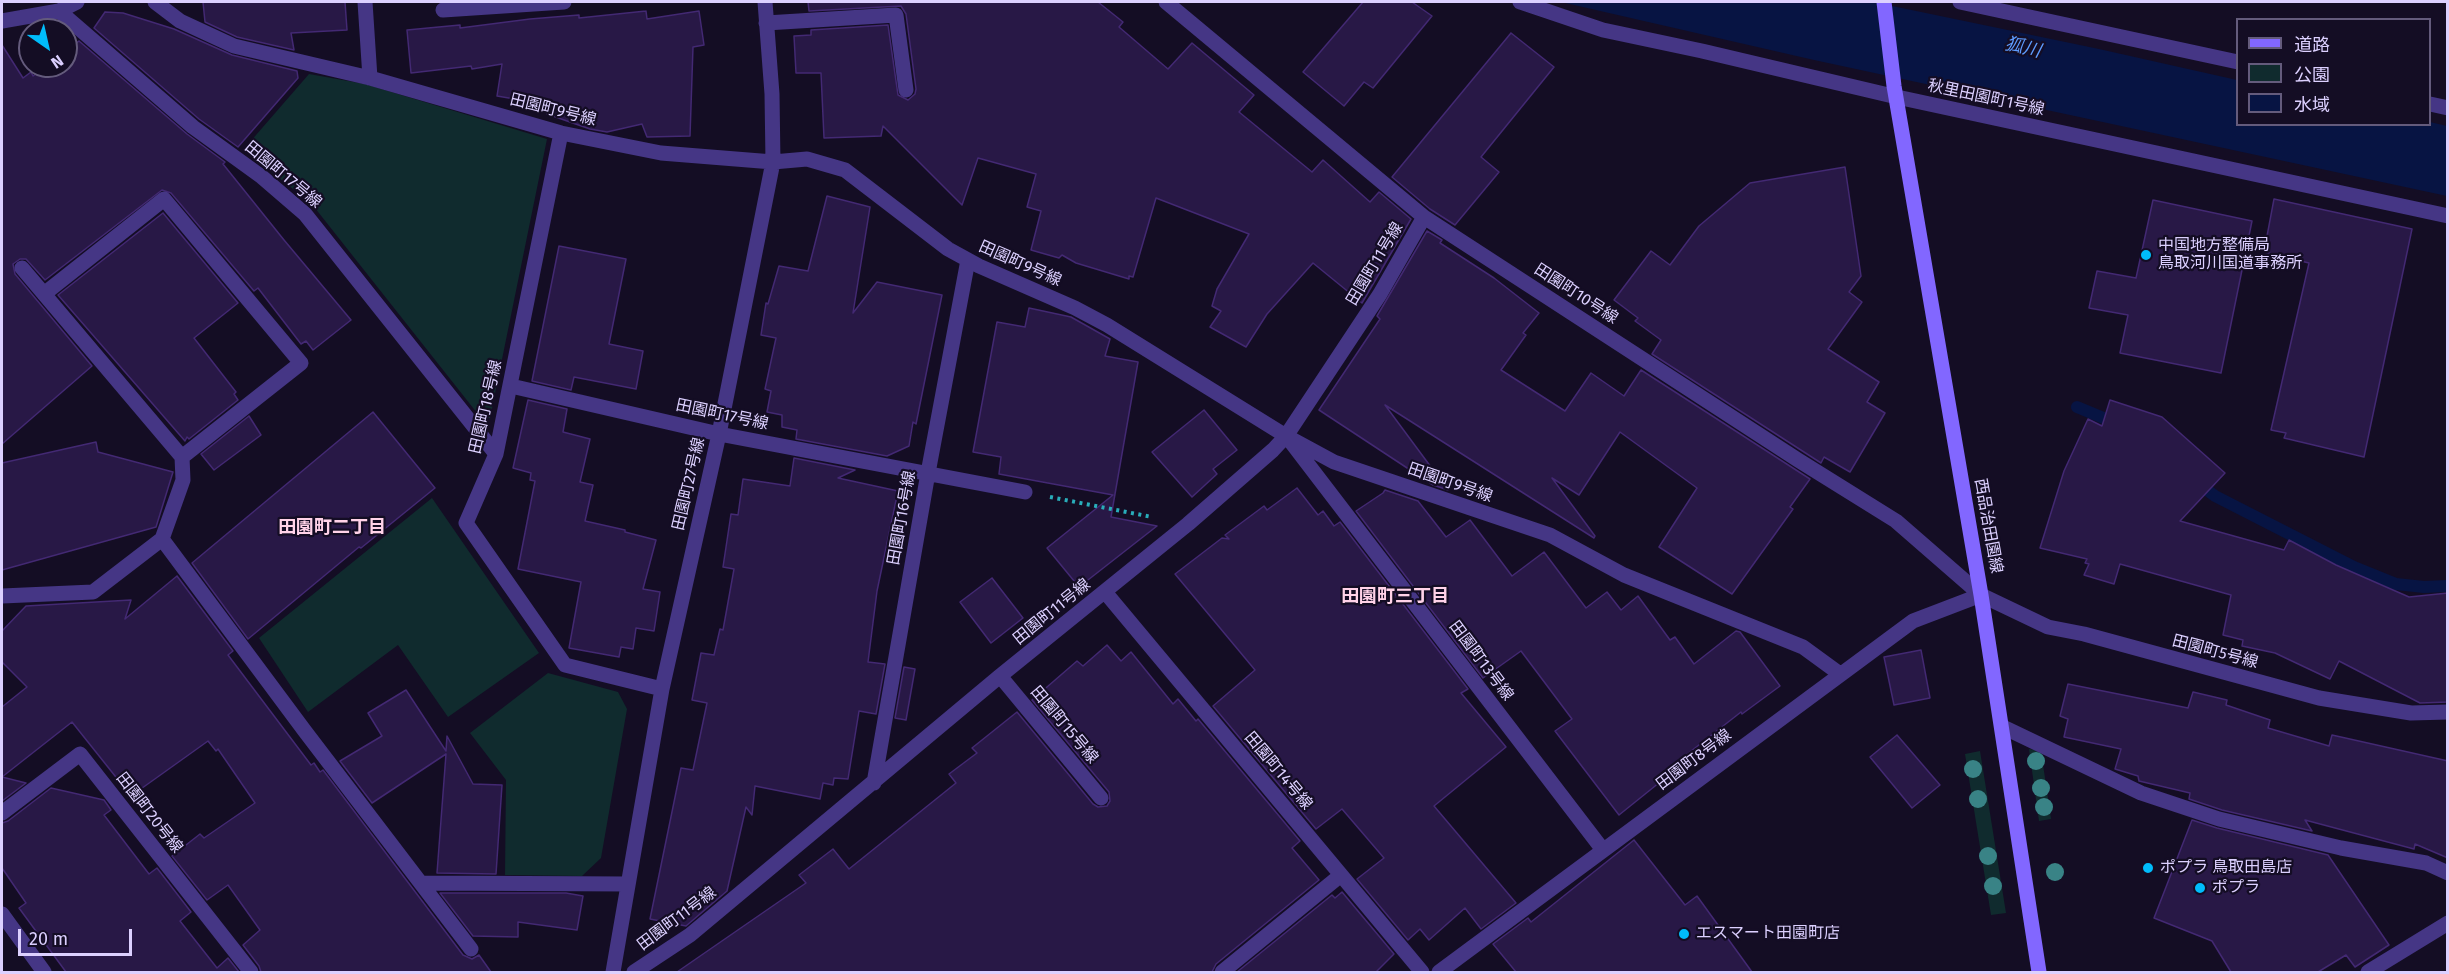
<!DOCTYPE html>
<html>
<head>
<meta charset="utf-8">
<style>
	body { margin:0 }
	#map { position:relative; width:2449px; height:974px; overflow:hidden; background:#140d24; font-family:"Fira Sans","Noto Sans JP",sans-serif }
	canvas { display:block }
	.frame { position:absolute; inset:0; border:3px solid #dcd0ff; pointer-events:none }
	.legend { position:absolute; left:2236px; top:18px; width:195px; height:108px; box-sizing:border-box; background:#140d24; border:2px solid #645b7c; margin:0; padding:8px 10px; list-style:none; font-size:18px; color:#dcd0ff }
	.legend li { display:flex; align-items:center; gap:12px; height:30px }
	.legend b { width:30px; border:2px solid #645b7c }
	.north { position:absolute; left:18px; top:18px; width:60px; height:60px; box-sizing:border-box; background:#140d24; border:2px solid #645b7c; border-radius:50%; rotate:146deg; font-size:16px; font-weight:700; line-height:24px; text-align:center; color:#dcd0ff }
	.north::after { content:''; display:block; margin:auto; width:21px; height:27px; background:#00bcfb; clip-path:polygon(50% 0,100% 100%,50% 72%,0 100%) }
	.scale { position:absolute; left:18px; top:929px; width:114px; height:27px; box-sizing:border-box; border:3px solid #dcd0ff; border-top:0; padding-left:8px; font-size:18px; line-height:21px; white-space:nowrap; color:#dcd0ff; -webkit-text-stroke:4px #140d24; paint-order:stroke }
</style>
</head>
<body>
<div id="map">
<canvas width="2449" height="974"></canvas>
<div class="frame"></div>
<ul class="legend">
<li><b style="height:8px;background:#8267ff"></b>道路</li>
<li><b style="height:16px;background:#102b2e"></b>公園</li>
<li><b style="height:16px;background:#071443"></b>水域</li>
</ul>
<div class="north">N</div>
<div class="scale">20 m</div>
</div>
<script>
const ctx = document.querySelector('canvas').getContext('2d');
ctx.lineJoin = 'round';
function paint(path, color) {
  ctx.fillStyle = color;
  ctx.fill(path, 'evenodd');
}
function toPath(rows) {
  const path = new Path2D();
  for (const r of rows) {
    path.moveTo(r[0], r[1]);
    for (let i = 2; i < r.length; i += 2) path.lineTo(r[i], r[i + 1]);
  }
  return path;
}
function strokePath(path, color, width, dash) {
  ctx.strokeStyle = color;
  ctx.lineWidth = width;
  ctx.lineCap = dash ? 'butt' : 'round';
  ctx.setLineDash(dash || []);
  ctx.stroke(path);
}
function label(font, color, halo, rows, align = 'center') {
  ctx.font = font + ' "Fira Sans","Noto Sans JP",sans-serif';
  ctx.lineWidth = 4.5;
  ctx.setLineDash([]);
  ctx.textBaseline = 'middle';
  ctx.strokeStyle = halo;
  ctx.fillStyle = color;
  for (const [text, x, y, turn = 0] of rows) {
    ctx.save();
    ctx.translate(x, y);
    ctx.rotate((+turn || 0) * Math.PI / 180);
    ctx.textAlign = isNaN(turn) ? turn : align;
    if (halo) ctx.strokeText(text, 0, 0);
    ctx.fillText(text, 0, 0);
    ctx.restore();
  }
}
const green = toPath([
	[309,74,365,84,547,139,490,418,481,418,311,203,243,150],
	[432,498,539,653,448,717,398,645,308,712,259,638],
	[548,673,618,692,627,709,601,858,582,876,505,875,506,780,470,733],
	[2029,749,2041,751,2051,819,2039,821],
	[1980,751,2006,913,1991,915,1965,754]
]);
const water = toPath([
	[1561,2,1873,2,2099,49,2237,80,2238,124,2430,124,2430,122,2447,126,2447,196,1814,60]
]);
const stream = toPath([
	[2077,407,2118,424],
	[2195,481,2215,496,2354,567,2396,584,2424,587,2448,586]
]);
const building = toPath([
	[203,2,345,2,347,30,291,33,294,50,237,37,205,22,203,2],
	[808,2,1098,2,1123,22,1119,27,1168,69,1192,43,1254,95,1239,112,1312,172,1323,160,1370,202,1379,192,1411,219,1362,303,1313,263,1267,314,1246,347,1210,327,1221,311,1212,306,1217,289,1249,234,1156,198,1133,277,1129,276,1129,279,1076,263,1062,255,1059,258,1031,250,1041,211,1027,207,1036,174,978,158,962,205,883,126,881,136,824,138,821,73,796,73,794,36,811,35,811,30,888,25,898,95,908,100,915,94,916,89,906,14,901,6,809,11,808,2],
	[1363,2,1412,2,1432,16,1373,88,1364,82,1344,106,1303,72,1363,2],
	[646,11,647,19,699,11,704,45,693,47,690,136,647,137,642,124,607,132,590,129,547,114,544,104,497,96,502,64,472,69,471,66,411,73,407,30,460,25,460,28,530,19,579,15,579,18,646,11],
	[105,12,123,13,174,29,232,55,297,71,298,78,238,147,199,119,94,28,105,12],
	[1511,33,1554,67,1481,157,1499,172,1455,225,1430,209,1392,177,1511,33],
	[79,41,187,134,225,162,223,164,284,240,351,320,313,350,306,341,301,344,258,288,254,291,171,193,162,190,45,280,26,259,20,259,13,264,15,274,92,366,2,444,2,45,23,78,31,72,33,76,46,66,66,66,66,51,79,41],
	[1845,167,1861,276,1849,292,1862,302,1828,349,1879,382,1867,402,1885,413,1850,472,1824,457,1821,463,1652,354,1661,340,1635,321,1638,318,1614,300,1651,251,1670,265,1699,226,1750,183,1845,167],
	[827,196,870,207,853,313,877,282,942,295,916,424,913,422,909,446,887,456,796,439,797,430,782,427,782,415,767,412,771,391,765,389,776,338,761,335,766,303,768,304,779,266,808,271,827,196],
	[2274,199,2412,229,2364,457,2284,438,2286,433,2271,430,2309,263,2264,252,2274,199],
	[2153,200,2252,221,2221,373,2120,353,2128,315,2089,308,2097,271,2136,278,2153,200],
	[163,213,238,303,194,338,236,392,234,394,238,400,189,439,187,437,185,441,58,295,163,213],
	[1427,231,1442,240,1440,243,1494,278,1539,313,1523,333,1526,335,1501,370,1565,411,1591,373,1624,396,1641,370,1810,479,1790,507,1793,509,1732,594,1659,547,1697,488,1620,432,1579,495,1552,478,1595,536,1594,538,1385,405,1448,490,1433,485,1319,410,1380,319,1377,316,1427,231],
	[559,246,626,259,609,344,643,351,636,389,574,377,571,390,532,381,559,246],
	[1029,308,1071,317,1110,339,1105,356,1138,362,1111,517,1157,526,1079,587,1047,548,1113,495,999,474,1001,457,973,452,997,322,1025,327,1029,308],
	[528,400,567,409,563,432,590,439,580,482,593,485,585,521,625,530,625,532,656,540,643,589,660,592,654,631,636,628,633,649,621,647,619,657,569,648,581,582,518,569,535,481,530,480,531,473,513,468,528,400],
	[2110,400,2162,417,2225,473,2180,521,2284,550,2289,540,2336,565,2409,597,2448,593,2448,702,2420,703,2339,661,2330,679,2275,653,2242,646,2243,640,2223,635,2231,595,2120,564,2114,584,2084,575,2089,564,2085,563,2087,559,2040,548,2064,471,2088,419,2102,426,2110,400],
	[1204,410,1237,450,1213,469,1217,474,1192,497,1152,452,1204,410],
	[373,412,435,488,361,548,359,547,248,639,192,563,373,412],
	[249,416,261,435,214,470,201,454,249,416],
	[96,442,98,452,173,472,156,527,2,570,2,463,96,442],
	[794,458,855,470,838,478,898,491,877,591,868,662,885,664,876,714,859,711,848,779,834,778,833,785,823,783,820,799,755,786,752,815,746,807,727,891,686,926,650,919,681,768,693,770,707,703,692,700,701,653,714,655,720,629,723,630,734,569,723,567,731,514,738,515,743,479,790,486,794,458],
	[1297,488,1318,515,1323,511,1334,526,1340,522,1468,689,1461,693,1506,747,1434,806,1516,903,1481,929,1465,908,1429,940,1420,929,1408,940,1357,879,1384,858,1342,809,1316,829,1213,706,1255,670,1175,574,1222,538,1229,539,1225,535,1264,506,1267,510,1297,488],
	[1385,490,1418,501,1446,537,1470,520,1512,576,1544,552,1586,608,1607,592,1621,610,1638,596,1670,640,1675,637,1694,664,1736,631,1740,632,1780,686,1742,714,1741,712,1672,766,1675,770,1619,815,1555,731,1572,719,1521,651,1483,678,1356,511,1383,493,1385,490],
	[177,576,233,651,228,655,311,765,314,763,320,772,323,770,463,955,472,959,479,955,491,972,261,972,259,966,243,945,260,930,228,885,207,900,172,856,200,834,204,838,255,803,218,749,216,751,208,741,131,796,72,722,2,777,26,783,2,801,2,707,27,687,2,662,2,631,26,606,131,600,125,619,177,576],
	[992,578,1023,618,991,643,960,602,992,578],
	[1107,645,1121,661,1131,652,1173,704,1178,699,1196,721,1198,719,1300,841,1292,848,1319,880,1216,964,1212,972,677,972,806,883,799,875,833,849,849,869,956,783,949,774,977,753,972,748,1017,712,1093,804,1098,807,1107,806,1110,801,1109,792,1032,700,1077,661,1083,666,1107,645],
	[1921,650,1930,698,1894,705,1884,657,1921,650],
	[904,667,915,669,906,720,895,718,904,667],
	[2068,684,2188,708,2193,692,2227,700,2226,705,2270,720,2268,728,2329,746,2332,735,2448,761,2448,858,2415,844,2414,849,2305,820,2312,831,2222,810,2189,799,2190,793,2139,781,2138,776,2115,769,2121,749,2064,737,2068,719,2060,716,2068,684],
	[406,690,446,751,447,736,473,784,502,785,496,874,437,873,446,754,372,803,340,761,382,736,368,713,406,690],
	[1897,735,1940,785,1912,808,1870,757,1897,735],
	[51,788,104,800,111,810,104,815,149,874,157,868,191,912,180,921,217,968,228,958,239,972,66,972,19,908,26,903,2,868,2,823,8,821,51,788],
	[2192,820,2217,828,2328,855,2389,945,2355,967,2346,955,2318,972,2231,972,2212,941,2154,918,2192,820],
	[1634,840,1685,905,1697,896,1752,972,1516,972,1493,944,1528,918,1531,922,1634,840],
	[1342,892,1394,954,1376,972,1237,972,1332,895,1335,898,1342,892],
	[440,893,566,893,583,896,577,930,518,922,518,937,473,936,440,893]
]);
const path = toPath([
	[1050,497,1152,517]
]);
const street = toPath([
	[155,2,180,21,234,46,370,78,561,133,661,153,773,162,807,159,845,170,948,249,979,266,1075,308,1107,325,1286,436,1334,462,1550,535,1624,575,1803,647,1840,674],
	[365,2,370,78],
	[1166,2,1424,217,1798,460,1896,521,1981,595,2048,627,2084,634,2319,698,2411,713,2448,712],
	[1520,2,1603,30,1702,51,1897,97,2448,216],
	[1960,2,2238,62],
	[443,10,564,2],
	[59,11,193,127,262,177,305,214,496,454],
	[2,21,59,11,77,2],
	[766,23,896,15,906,90],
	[2430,104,2448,108],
	[561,133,496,454,466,523,565,665,662,689],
	[22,268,182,457],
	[511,386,719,434,1025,492],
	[1291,442,1603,850],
	[162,539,304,730,471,949],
	[1105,592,1422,972],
	[2,596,93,592,162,539,183,480,182,457,301,363,164,199,44,294],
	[1000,676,1101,798],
	[2003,727,2141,793,2219,819,2341,848,2426,863,2448,873],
	[874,783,928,473,968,260],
	[2,813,80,754,251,972],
	[421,883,628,884],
	[2,914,44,972],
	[613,972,662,689,719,434,773,162,772,94,765,2],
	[634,972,690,935,1000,676,1188,524,1273,450,1286,436,1380,294,1424,217],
	[1222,972,1341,875],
	[1439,972,1913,621,1981,595],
	[2368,972,2448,923]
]);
const secondary = toPath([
	[1884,2,1894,86,1981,595,2039,972]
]);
const trees = [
	[2036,761],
	[1973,769],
	[2041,788],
	[1978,799],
	[2044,807],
	[1988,856],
	[2055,872],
	[1993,886]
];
const markers = [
	[2146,255,6,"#00bcfb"],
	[2148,868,6,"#00bcfb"],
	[2200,888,6,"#00bcfb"],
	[1684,934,6,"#00bcfb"]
];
const streetNames = [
	["秋里田園町1号線",1986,98,12],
	["田園町9号線",553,110,14],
	["田園町17号線",283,175,40],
	["田園町9号線",1020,264,24],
	["田園町11号線",1375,264,-59],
	["田園町10号線",1576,294,33],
	["田園町18号線",486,407,-77],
	["田園町17号線",722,415,12],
	["田園町9号線",1450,483,19],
	["田園町27号線",689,484,-77],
	["田園町16号線",902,518,-80],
	["西品治田園線",1988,526,80],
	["田園町11号線",1052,612,-39],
	["田園町5号線",2215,652,15],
	["田園町13号線",1481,661,53],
	["田園町15号線",1064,725,50],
	["田園町8号線",1694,760,-37],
	["田園町14号線",1278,771,50],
	["田園町20号線",149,813,52],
	["田園町11号線",677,919,-37]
];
const poiNames = [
	["中国地方整備局",2158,246],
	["鳥取河川国道事務所",2158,264],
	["ポプラ 鳥取田島店",2160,868],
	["ポプラ",2212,888],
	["エスマート田園町店",1696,934]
];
const waterNames = [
	["狐川",2023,48,13]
];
const neighbourhoodNames = [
	["田園町二丁目",332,528],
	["田園町三丁目",1395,597]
];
paint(green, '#102b2e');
paint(water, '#071443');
strokePath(stream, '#071443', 12);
paint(building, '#281846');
strokePath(building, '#432973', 1.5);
strokePath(path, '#29adba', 4, [3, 4.5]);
strokePath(street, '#453685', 15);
strokePath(secondary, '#8267ff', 15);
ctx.fillStyle = '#398386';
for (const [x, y] of trees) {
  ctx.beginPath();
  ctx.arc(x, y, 9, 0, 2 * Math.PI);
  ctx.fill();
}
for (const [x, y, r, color] of markers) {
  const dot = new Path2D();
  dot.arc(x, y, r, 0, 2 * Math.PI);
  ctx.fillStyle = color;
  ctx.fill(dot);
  strokePath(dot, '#140d24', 2);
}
label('16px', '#dcd0ff', '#140d24', streetNames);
label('16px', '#dcd0ff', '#140d24', poiNames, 'left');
label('italic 18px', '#5e9cff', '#140d24', waterNames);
label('bold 18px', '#ffd2e8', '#140d24', neighbourhoodNames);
</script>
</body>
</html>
